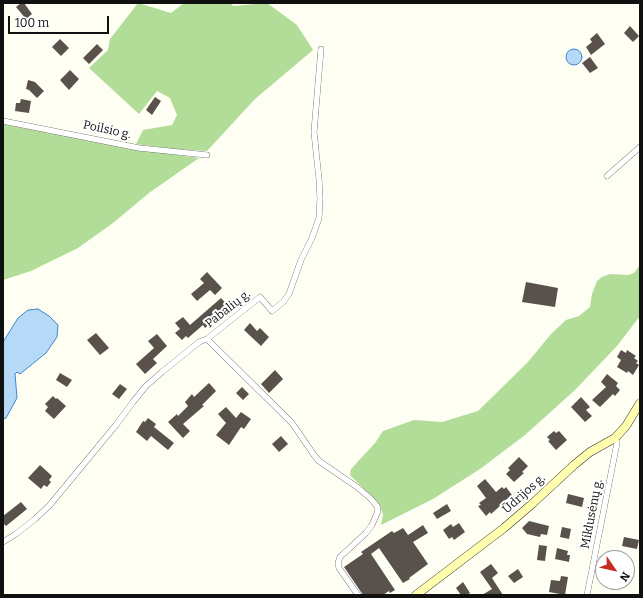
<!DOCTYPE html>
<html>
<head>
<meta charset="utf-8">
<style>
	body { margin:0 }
	#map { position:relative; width:643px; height:598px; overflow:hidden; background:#fffef3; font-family:Bitter,serif }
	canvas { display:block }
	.frame { position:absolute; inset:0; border:4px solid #101010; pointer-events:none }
	.north { position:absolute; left:595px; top:550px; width:40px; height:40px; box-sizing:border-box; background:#fff; border:1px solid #9f9f9f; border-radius:50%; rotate:124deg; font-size:11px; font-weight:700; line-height:16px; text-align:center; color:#101010 }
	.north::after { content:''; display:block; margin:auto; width:14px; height:18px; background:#c62b22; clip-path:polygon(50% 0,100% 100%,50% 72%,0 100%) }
	.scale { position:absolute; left:8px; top:16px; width:101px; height:18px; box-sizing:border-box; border:2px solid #101010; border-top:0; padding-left:5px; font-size:12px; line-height:14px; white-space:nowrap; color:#101010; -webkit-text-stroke:3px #fff; paint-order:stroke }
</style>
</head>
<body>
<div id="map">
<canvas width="643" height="598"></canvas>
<div class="frame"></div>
<div class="north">N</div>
<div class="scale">100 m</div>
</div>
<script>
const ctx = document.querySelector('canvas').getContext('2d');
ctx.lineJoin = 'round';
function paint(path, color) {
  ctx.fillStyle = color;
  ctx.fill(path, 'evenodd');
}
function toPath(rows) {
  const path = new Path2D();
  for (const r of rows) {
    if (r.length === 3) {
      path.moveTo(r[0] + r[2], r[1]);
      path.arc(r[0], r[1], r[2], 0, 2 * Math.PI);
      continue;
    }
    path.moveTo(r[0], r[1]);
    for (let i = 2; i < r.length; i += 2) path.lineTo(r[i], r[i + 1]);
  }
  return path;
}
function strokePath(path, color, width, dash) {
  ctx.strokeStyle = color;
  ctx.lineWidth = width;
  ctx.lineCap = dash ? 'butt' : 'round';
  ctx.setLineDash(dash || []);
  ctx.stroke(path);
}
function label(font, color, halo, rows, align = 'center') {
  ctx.font = font + ' Bitter,serif';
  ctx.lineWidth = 4;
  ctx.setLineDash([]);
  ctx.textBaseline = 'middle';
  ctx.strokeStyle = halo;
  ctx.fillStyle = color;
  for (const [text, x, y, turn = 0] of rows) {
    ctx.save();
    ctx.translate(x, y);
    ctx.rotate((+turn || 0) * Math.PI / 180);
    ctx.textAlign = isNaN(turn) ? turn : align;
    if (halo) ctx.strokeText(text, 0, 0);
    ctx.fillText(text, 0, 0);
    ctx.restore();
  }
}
const forest = toPath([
	[138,3,171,13,184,3,231,3,233,6,267,3,297,25,313,50,255,99,207,151,173,149,136,144,143,130,172,125,177,115,170,98,157,91,139,114,89,68,108,50,110,39],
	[3,124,134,149,199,158,149,193,113,223,78,248,31,271,3,280],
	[640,265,640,316,617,346,575,390,525,435,480,469,433,499,381,525,383,515,380,506,375,500,350,475,351,469,375,443,383,431,414,420,442,422,478,411,527,363,552,333,566,320,579,316,590,307,592,294,597,281,602,277,610,274,628,275,634,273]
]);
const water = toPath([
	[574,57,8],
	[38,309,49,316,58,325,57,337,46,353,20,374,17,372,15,374,17,398,6,418,3,419,3,342,18,318,28,310,38,309]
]);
const building = toPath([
	[21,3,24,3,32,14,26,19,16,7],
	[630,26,639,36,633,42,624,33],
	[597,33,605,44,591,55,586,47,592,42,590,39],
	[60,39,69,48,61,56,52,47],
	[97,44,103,50,89,64,83,58],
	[590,57,598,68,590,73,582,63],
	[70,70,79,79,69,90,60,80],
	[28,80,35,82,44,91,37,98,29,90,26,89],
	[155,97,161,101,152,115,146,110],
	[21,99,31,101,29,113,15,111,16,103,20,103],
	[207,272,222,288,215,295,210,290,197,301,191,294,204,283,200,279],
	[526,282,558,288,555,307,522,302],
	[221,298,229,307,220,315,217,312,209,319,212,322,205,328,203,325,188,338,186,336,182,340,175,333,180,329,175,323,183,317,190,325],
	[250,323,257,331,260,328,269,337,261,346,244,330],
	[96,333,109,348,100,355,87,340],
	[157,334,167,346,153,359,157,363,145,374,136,364,154,348,148,341],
	[621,350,626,353,627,350,636,356,634,358,638,361,636,363,639,365,633,375,628,371,627,373,617,367,621,360,617,357],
	[275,370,283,379,269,393,261,384],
	[60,373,72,380,67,387,56,380],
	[607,374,618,383,616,386,620,390,615,396,613,394,600,407,592,400,606,387,601,382],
	[209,383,216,391,202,405,204,406,183,424,190,431,183,438,168,422,177,414,178,416,188,406,185,402,192,394,194,397],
	[120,384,127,389,119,399,112,394],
	[242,387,249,394,243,400,236,393],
	[53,396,56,399,57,398,66,406,54,419,45,411,48,407,45,404],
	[581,397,590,407,586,410,592,416,585,422,571,407],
	[226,407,236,418,241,412,251,419,244,429,241,427,229,445,216,435,226,423,218,414],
	[148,418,156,424,154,427,174,443,168,450,151,436,147,441,136,432,143,421,145,422],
	[554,431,556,433,559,431,567,440,556,450,548,441,550,440,547,437],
	[281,436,288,444,279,452,272,444],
	[519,457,528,466,522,472,524,473,514,482,506,474,510,470,508,468],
	[40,465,52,476,49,480,51,482,47,487,44,485,41,489,28,478],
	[485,479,496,492,502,487,504,489,506,487,512,495,499,505,500,506,491,514,490,512,486,516,478,506,481,505,479,503,486,498,477,486],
	[568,494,584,498,582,507,566,503],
	[21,502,27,509,6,526,3,523,3,516],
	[447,504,451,511,437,519,433,513],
	[529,521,549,526,547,535,541,534,540,537,527,534,522,528],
	[459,523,465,532,454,540,452,537,449,539,443,530,451,524,453,527],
	[423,525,428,533,413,542,428,564,409,578,410,579,403,583,379,548,371,554,395,590,390,593,389,591,383,595,363,595,344,567,363,554,361,552,392,531,394,533,403,528,408,535],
	[562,527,571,529,569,539,560,537],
	[624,537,639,540,637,549,622,546],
	[539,545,547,546,545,561,537,560],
	[557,548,568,551,567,555,570,555,569,562,555,559],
	[491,564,498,573,492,578,503,595,482,595,492,589,480,572],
	[518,569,523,577,514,583,508,576],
	[561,576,568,577,565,595,549,592,551,580,560,581],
	[463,582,470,593,467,595,461,595,456,588]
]);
const street = toPath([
	[3,121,139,148,207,155],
	[607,176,640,147],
	[207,339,292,423,314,455,319,461,357,487,370,498,377,506,378,511,372,525,366,533,340,557,338,563,339,568,358,595],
	[3,542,16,534,35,519,49,506,116,425,133,402,146,386,162,372,199,342,207,339,260,297,272,311,283,302,289,294,301,260,312,238,319,218,320,198,319,179,314,132,321,49],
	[587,595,617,443,615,438]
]);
const secondary = toPath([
	[416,595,504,528,532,504,574,465,590,452,615,438,626,426,640,403]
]);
const streetNames = [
	["Poilsio g.",107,130,12],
	["Pabalių g.",228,309,-38],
	["Ūdrijos g.",524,494,-42],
	["Miklusėnų g.",592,514,-79]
];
paint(forest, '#b1dd99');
paint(water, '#b6d9f8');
strokePath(water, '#3a86d2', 1);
paint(building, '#59524c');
strokePath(street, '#434343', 6);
strokePath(secondary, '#323232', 9);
strokePath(street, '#fff', 5.5);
strokePath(secondary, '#fffeae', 8);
label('12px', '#101010', '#fff', streetNames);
</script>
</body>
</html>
